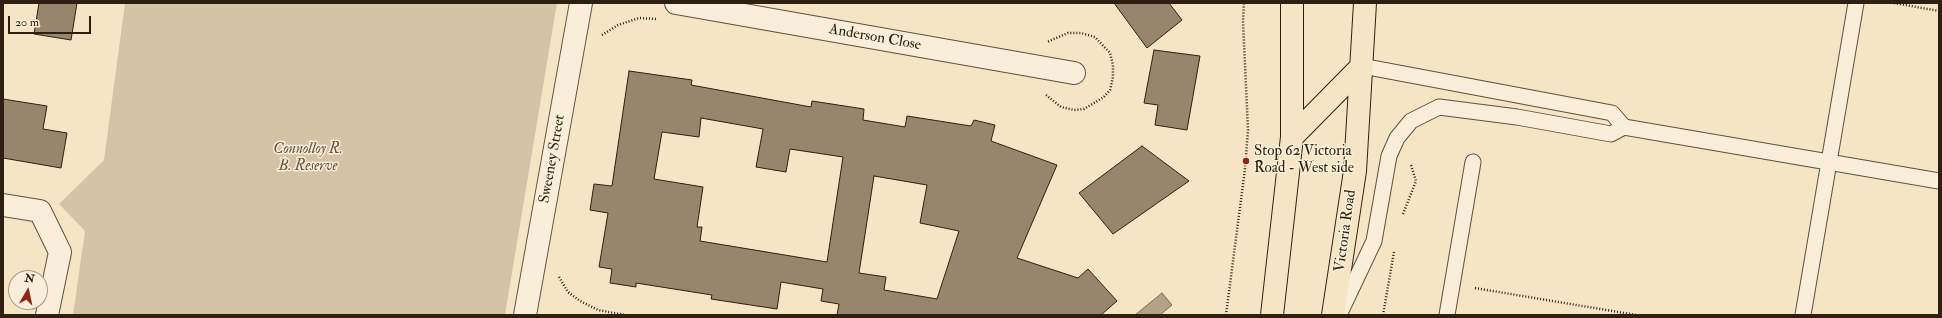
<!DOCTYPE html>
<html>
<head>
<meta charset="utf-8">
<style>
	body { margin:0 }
	#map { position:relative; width:1942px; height:318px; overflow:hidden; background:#f6e5c4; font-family:"IM FELL Double Pica",serif }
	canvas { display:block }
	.frame { position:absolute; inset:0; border:4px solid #2d2010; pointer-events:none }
	.north { position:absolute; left:8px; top:270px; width:40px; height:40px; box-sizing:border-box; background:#f9eed9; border:1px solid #a79c89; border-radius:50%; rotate:9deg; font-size:11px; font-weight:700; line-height:16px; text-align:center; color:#2d2010 }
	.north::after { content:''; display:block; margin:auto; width:14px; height:18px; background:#8f2418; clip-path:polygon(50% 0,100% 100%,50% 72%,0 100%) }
	.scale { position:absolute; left:8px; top:16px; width:83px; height:18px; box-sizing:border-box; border:2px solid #2d2010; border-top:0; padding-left:5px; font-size:12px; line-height:14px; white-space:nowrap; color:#2d2010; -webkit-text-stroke:3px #f9eed9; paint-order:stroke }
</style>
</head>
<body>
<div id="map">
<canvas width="1942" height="318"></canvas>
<div class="frame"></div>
<div class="north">N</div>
<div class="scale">20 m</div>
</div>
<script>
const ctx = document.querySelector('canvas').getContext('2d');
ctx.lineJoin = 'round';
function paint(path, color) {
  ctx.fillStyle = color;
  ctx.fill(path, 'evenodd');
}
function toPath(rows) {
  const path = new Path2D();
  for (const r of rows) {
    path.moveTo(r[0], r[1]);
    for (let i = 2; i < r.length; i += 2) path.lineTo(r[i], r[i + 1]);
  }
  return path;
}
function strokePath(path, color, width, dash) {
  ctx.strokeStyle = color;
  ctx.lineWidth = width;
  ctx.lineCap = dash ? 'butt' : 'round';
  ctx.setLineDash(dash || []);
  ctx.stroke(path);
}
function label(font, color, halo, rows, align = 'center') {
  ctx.font = font + ' "IM FELL Double Pica",serif';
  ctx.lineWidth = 3;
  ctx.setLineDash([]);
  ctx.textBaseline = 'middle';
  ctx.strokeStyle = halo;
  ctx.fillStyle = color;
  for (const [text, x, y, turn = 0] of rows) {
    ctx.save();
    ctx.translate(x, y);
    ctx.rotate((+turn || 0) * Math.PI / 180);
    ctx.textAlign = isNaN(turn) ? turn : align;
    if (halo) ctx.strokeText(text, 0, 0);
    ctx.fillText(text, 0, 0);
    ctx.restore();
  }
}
const green = toPath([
	[125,3,557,3,505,315,73,315,85,231,59,204,104,160]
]);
const water = toPath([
	[1162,293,1172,305,1160,315,1135,315,1162,293]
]);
const building = toPath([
	[39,3,77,3,71,40,34,34,39,3],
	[1114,3,1169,3,1182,20,1147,48,1114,3],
	[1154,50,1200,56,1187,130,1155,125,1158,105,1144,103,1154,50],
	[629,71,692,80,691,85,811,107,812,101,864,109,863,120,905,127,907,116,971,126,974,120,995,125,991,141,1057,165,1017,258,1078,278,1088,269,1117,301,1101,315,837,315,839,304,821,301,823,289,781,282,777,309,711,299,712,295,636,283,636,287,610,283,612,269,599,267,608,213,590,210,594,184,612,186,629,71],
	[701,118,763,129,756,167,786,172,790,149,843,157,827,262,700,241,702,227,697,227,703,187,654,179,662,132,699,137,701,118],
	[874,176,927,185,920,223,959,231,937,299,884,290,886,277,859,273,874,176],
	[3,99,47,106,43,129,67,133,61,168,3,158,3,99],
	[1142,146,1189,181,1113,234,1079,193,1142,146]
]);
const path = toPath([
	[1894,3,1939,11],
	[602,35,618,25,639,18,657,19],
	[1046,95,1061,107,1074,110,1084,109,1104,97,1110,90,1113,77,1113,65,1110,53,1095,37,1081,33,1068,33,1047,42],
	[1403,214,1416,181,1411,165],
	[559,277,568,292,580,301,598,310,625,315],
	[1475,288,1636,315],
	[1226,315,1245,169,1248,130,1243,21,1244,3],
	[1383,315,1394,252]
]);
const service = toPath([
	[1362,66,1612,113,1624,127],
	[1339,315,1374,241,1389,156,1397,138,1411,121,1439,107,1517,117,1611,134,1624,127,1939,181],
	[1447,315,1473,162],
	[1803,315,1856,3]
]);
const minor = toPath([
	[676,3,1074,73],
	[3,205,40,211,60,252,47,315],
	[525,315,581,3]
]);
const trunk = toPath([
	[1292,137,1362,66],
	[1272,315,1292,137,1292,3],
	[1333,315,1355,171,1365,3]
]);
const markers = [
	[1246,161,4,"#8f2418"]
];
const streetNames = [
	["Anderson Close",875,38,10],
	["Sweeney Street",553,159,-80],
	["Victoria Road",1346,231,-82]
];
const parkNames = [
	["Connolloy R.",308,150],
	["B. Reserve",308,167]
];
const poiNames = [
	["Stop 62 Victoria",1254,152],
	["Road - West side",1254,169]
];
paint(green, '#d4c4a5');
paint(water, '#b2a287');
strokePath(water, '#7d6e57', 1);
paint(building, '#96866e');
strokePath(building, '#2d2010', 1);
strokePath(service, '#5f513d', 17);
strokePath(minor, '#5f513d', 24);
strokePath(trunk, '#2d2010', 24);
strokePath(path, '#2d2010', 2.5, [1, 2]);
strokePath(service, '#f9eed9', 15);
strokePath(minor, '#f9eed9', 22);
strokePath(trunk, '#f6e5c4', 22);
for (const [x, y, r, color] of markers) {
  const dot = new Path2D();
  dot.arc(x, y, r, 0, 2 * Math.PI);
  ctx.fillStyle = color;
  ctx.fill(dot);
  strokePath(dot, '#f9eed9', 1.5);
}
label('15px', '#2d2010', '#f9eed9', streetNames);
label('italic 15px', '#5f513d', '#f9eed9', parkNames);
label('15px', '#2d2010', '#f9eed9', poiNames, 'left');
</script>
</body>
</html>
